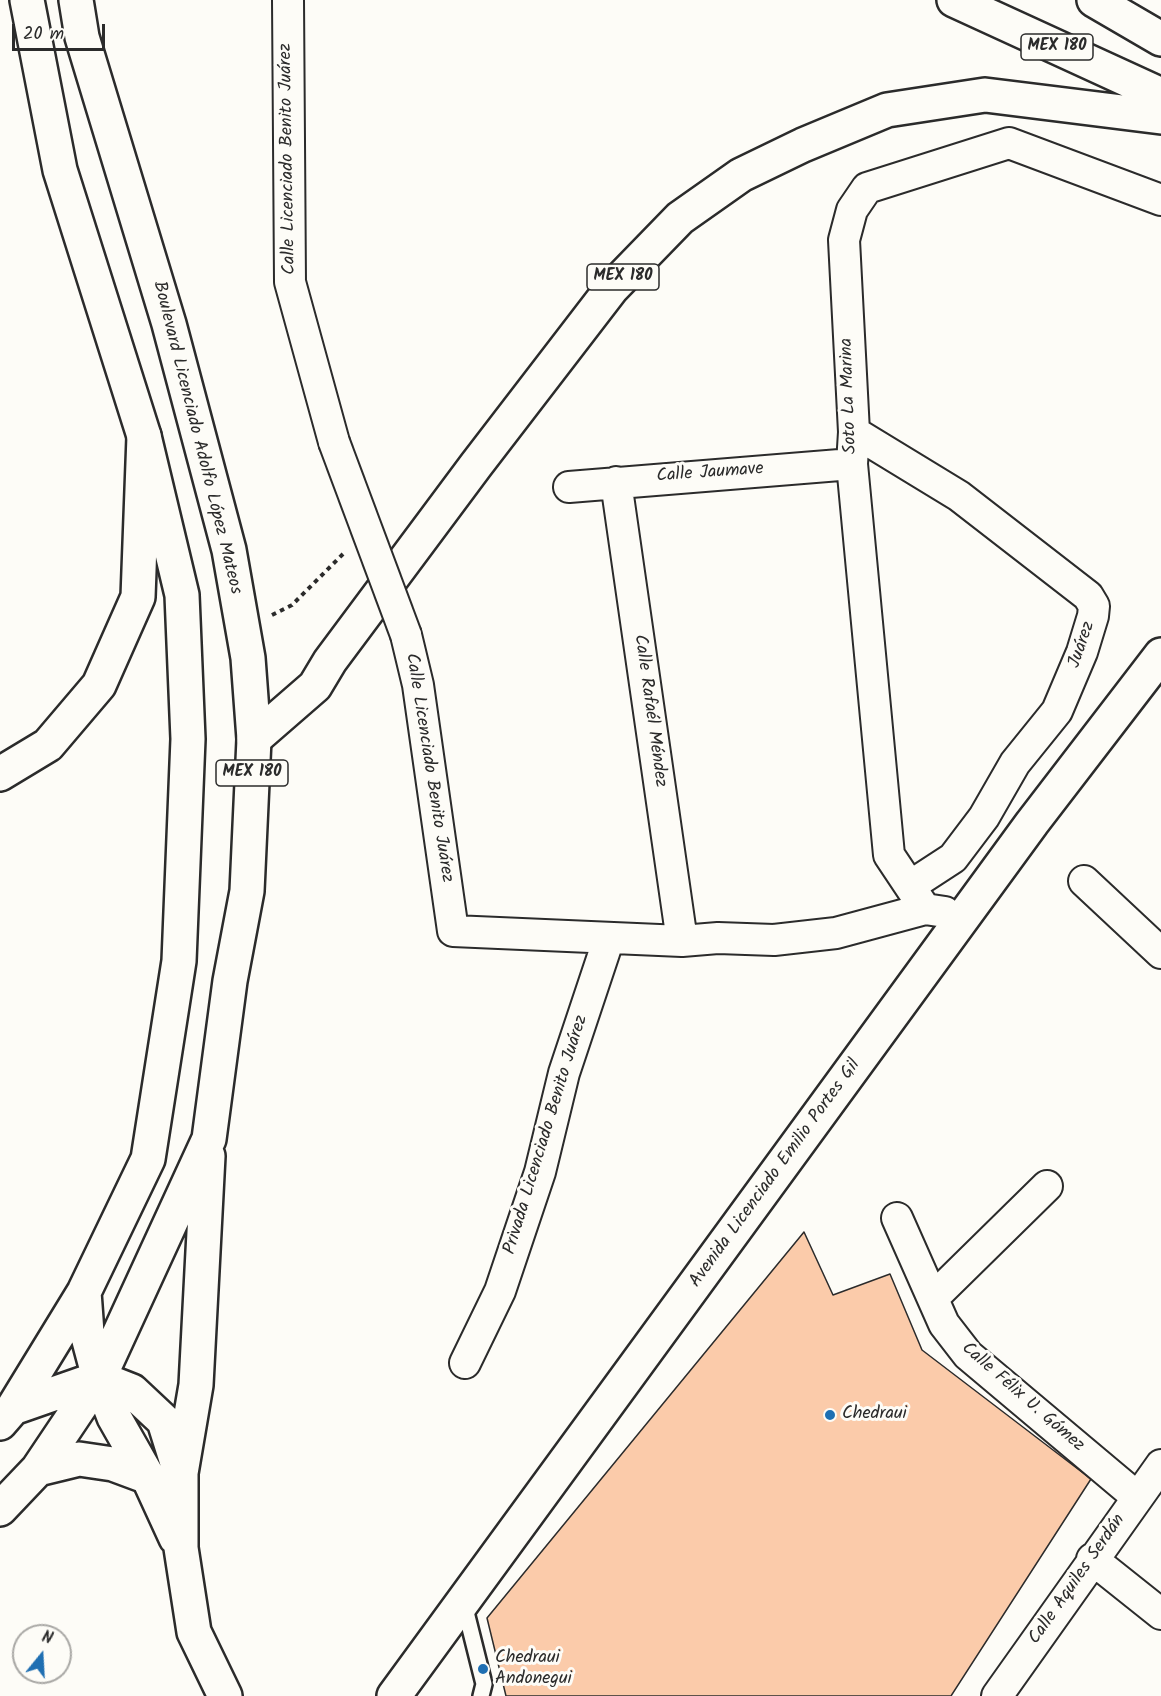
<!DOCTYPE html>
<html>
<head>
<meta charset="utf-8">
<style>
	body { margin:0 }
	#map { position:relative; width:1161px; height:1696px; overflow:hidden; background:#fdfcf7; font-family:Kalam,sans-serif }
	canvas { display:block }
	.north { position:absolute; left:12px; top:1624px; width:60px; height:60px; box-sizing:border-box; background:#fdfcf7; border:2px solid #a9a8a5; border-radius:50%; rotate:18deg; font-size:16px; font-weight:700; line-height:24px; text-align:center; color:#2b2b2b }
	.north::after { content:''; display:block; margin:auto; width:21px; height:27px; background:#1f6fb2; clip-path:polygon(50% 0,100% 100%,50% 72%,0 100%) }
	.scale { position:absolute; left:12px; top:24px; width:93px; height:27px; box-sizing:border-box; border:3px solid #2b2b2b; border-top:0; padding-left:8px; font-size:18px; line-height:21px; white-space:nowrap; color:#2b2b2b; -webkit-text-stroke:4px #fdfcf7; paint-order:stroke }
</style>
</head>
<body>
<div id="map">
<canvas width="1161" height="1696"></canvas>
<div class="north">N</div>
<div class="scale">20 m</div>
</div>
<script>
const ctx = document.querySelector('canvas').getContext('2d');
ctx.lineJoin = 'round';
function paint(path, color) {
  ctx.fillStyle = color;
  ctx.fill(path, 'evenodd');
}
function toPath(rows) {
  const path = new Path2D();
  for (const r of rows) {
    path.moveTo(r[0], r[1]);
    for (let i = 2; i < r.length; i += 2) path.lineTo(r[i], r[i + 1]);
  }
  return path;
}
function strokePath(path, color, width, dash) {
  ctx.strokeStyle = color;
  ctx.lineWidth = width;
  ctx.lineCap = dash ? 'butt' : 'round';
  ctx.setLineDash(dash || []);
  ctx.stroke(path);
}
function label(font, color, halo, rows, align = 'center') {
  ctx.font = font + ' Kalam,sans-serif';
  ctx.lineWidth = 6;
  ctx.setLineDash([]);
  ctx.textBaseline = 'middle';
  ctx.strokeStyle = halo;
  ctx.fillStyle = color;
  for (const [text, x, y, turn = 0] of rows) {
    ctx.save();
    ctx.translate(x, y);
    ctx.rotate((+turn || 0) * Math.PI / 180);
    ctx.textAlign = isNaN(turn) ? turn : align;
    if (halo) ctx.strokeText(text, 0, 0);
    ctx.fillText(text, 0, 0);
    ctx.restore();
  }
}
const building = toPath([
	[804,1232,833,1295,890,1274,922,1350,1091,1479,951,1696,506,1696,487,1618,804,1232]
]);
const path = toPath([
	[272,615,292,605,343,554]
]);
const lane = toPath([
	[464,1604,484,1684,481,1696]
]);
const street = toPath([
	[288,0,290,282,334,442],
	[854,432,959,496,1088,596,1094,606,1093,616,1082,652,1057,711,1015,763,984,817,953,858,910,886],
	[616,482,682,941],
	[569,487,852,464],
	[406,635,418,685,453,931,682,941,718,938,774,940,836,933,925,909,945,912],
	[1084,881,1161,953],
	[925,909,889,855,852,464,854,432,844,240,852,210,867,188,1009,143,1161,200],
	[897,1218,944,1324,968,1355,1137,1497],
	[933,1298,1047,1186],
	[465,1363,500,1291,540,1172,564,1073,609,938],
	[1092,1559,1161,1614],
	[997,1696,1161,1465]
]);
const primary = toPath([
	[208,1156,196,1385,181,1473,181,1548,194,1632,225,1696],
	[84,1292,87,1333,99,1378,114,1417,148,1477,176,1538],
	[13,1408,99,1378,132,1391,164,1421,179,1469],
	[0,1423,13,1408,84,1292,148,1159,179,961,188,739,182,595,144,436,60,170,27,0],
	[38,1469,79,1459,113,1464,148,1477],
	[0,1509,38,1469,99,1378,209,1139,230,981,247,891,254,739,248,658,229,550,169,324,82,37,76,0],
	[394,1696,1032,823,1161,655]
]);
const highway = toPath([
	[954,0,1161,95],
	[1094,0,1161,39],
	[254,739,315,686,330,661,476,465,612,288,680,218,741,175,803,145,887,110,985,95,1161,117],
	[0,774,48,745,99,685,138,597,144,436]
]);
const streetBridge = toPath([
	[334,442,406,635]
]);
const markers = [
	[830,1415,6,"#1f6fb2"],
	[483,1669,6,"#1f6fb2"]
];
const shields = [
	[1057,47,72],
	[623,277,72],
	[252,773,72]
];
const shieldNames = [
	["MEX 180",1057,47],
	["MEX 180",623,277],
	["MEX 180",252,773]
];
const streetNames = [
	["Calle Licenciado Benito Juárez",289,159,-91],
	["Soto La Marina",850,396,-92],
	["Boulevard Licenciado Adolfo López Mateos",196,438,76],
	["Calle Jaumave",710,474,-4],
	["Juárez",1083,645,-71],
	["Calle Rafaél Méndez",649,711,82],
	["Calle Licenciado Benito Juárez",428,768,81],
	["Privada Licenciado Benito Juárez",547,1135,-73],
	["Avenida Licenciado Emilio Portes Gil",776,1174,-54],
	["Calle Félix U. Gómez",1022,1398,41],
	["Calle Aquiles Serdán",1078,1580,-55]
];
const poiNames = [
	["Chedraui",842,1415],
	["Chedraui",495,1659],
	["Andonegui",495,1680]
];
paint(building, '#fbcbaa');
strokePath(building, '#2b2b2b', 1.5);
strokePath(lane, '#2b2b2b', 20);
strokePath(street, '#2b2b2b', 34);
strokePath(primary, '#2b2b2b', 38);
strokePath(highway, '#2b2b2b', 38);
strokePath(path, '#2b2b2b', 4, [4.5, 4.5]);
strokePath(lane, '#fdfcf7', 15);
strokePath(street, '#fdfcf7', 30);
strokePath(primary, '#fdfcf7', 33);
strokePath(highway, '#fdfcf7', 33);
strokePath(streetBridge, '#2b2b2b', 34, []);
strokePath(streetBridge, '#fdfcf7', 30);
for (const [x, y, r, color] of markers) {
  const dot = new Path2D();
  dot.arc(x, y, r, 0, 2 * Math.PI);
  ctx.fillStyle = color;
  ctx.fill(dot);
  strokePath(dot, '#fdfcf7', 2);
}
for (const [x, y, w] of shields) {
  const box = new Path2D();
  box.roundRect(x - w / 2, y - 13, w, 26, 4.5);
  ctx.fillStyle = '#fdfcf7';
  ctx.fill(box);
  strokePath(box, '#2b2b2b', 1.5);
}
label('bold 16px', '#2b2b2b', null, shieldNames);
label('18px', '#2b2b2b', '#fdfcf7', streetNames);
label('18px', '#2b2b2b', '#fdfcf7', poiNames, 'left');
</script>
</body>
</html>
